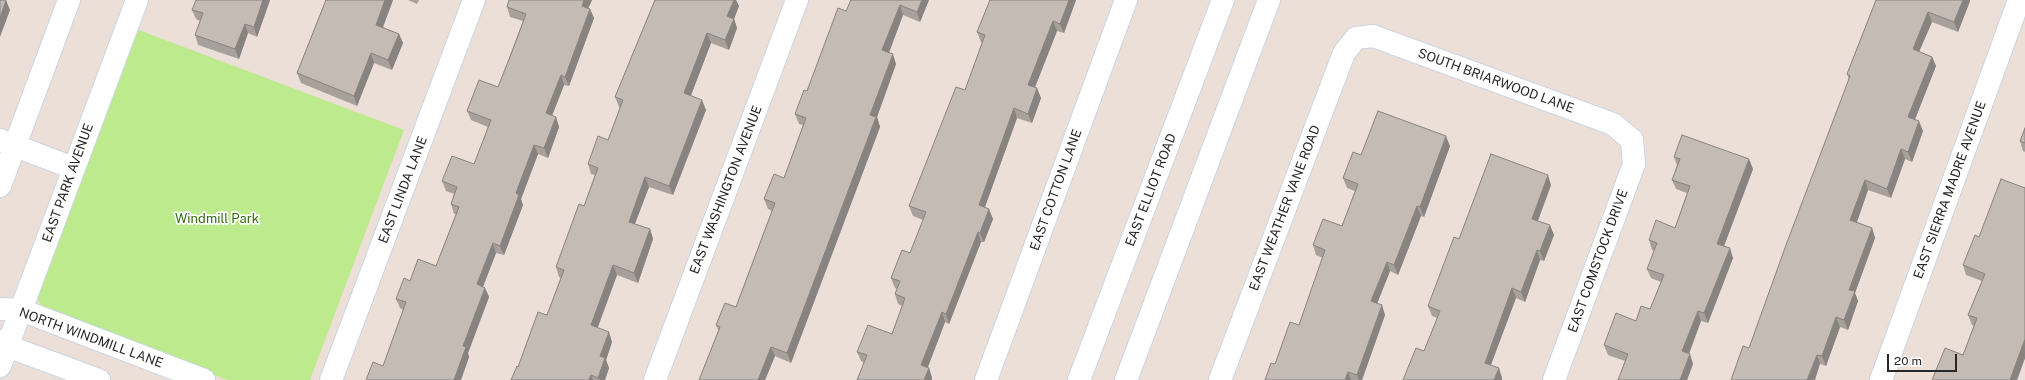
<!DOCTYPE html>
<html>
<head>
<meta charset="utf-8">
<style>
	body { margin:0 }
	#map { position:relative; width:2025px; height:380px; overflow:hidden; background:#ecdfd7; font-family:"Public Sans",sans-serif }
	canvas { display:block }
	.scale { position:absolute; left:1887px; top:354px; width:70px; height:18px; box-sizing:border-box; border:2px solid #282828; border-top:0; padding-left:5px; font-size:12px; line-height:14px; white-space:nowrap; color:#282828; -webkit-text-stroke:3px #fff; paint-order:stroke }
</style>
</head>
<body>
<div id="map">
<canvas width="2025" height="380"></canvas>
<div class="scale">20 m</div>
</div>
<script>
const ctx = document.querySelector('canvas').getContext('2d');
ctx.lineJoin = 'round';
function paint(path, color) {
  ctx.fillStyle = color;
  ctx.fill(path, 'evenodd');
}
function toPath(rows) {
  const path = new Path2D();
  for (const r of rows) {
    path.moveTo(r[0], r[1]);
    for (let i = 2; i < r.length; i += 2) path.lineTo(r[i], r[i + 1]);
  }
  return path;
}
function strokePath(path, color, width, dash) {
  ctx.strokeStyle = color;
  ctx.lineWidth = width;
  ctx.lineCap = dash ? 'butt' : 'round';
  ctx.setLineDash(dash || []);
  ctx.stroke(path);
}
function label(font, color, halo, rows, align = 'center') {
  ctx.font = font + ' "Public Sans",sans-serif';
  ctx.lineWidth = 3.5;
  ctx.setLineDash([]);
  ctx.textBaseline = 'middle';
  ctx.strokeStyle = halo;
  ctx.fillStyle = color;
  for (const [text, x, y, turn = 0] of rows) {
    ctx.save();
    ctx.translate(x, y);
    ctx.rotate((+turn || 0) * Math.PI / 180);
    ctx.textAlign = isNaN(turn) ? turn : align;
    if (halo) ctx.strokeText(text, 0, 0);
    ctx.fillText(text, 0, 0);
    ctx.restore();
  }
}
const green = toPath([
	[136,29,404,130,310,380,228,380,47,312,42,308,38,299,38,290]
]);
const street = toPath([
	[0,140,73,168],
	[0,309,21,310,204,380],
	[0,341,7,346,99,380],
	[331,380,474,0],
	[655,380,797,0],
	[986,380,1126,0],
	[1220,380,1344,53,1356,38,1373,36,1613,124,1632,140,1634,164,1554,380],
	[1881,380,2019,0]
]);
const secondary = toPath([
	[0,186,69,0],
	[0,366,137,0],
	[1079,380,1223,0],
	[1126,380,1269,0]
]);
const wall = toPath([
	[196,0,270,0,257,37,248,33,239,59,198,45,195,35,200,21,196,19,192,10],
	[326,0,393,0,383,27,399,34,403,43,392,70,374,63,357,106,301,83,297,73],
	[408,0,419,0,417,4],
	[592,0,588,8,590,9,594,18,569,86,564,85,552,116,556,117,559,127,548,158,538,154,521,199,523,205,504,255,496,253,483,287,485,288,489,297,468,353,469,357,461,380,366,380,383,366,403,310,400,308,396,299,410,281,436,266,456,214,454,214,451,204,454,194,446,191,442,181,474,164,488,127,471,120,467,111,498,87,523,21,510,17,507,7],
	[655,0,736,0,739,6,734,19,737,28,729,50,711,43,691,95,706,110,673,195,649,187,635,224,650,229,653,239,638,283,617,275,597,328,612,342,606,360,609,368,605,380,511,380,547,315,561,278,559,277,556,267,584,206,595,175,591,174,588,164,608,140,620,108,619,107,615,97],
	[929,0,920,22,903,15,889,53,896,64,877,117,880,127,791,363,775,356,765,380,699,380,719,332,716,325,736,307,772,211,768,209,764,199,784,178,803,125,799,124,795,114,846,11],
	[990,0,1076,0,1064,33,1057,31,1035,87,1041,98,1032,123,1017,118,985,207,993,219,984,242,981,242,949,324,945,322,927,368,929,368,932,378,932,380,857,380,864,363,861,361,857,352,892,334,902,306,898,304,895,294,897,289,895,288,891,278,910,253,923,220,913,216,909,206,965,90,982,43,981,42,977,32],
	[1876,0,1970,1,1958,32,1932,22,1919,51,1932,57,1936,66,1915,119,1923,131,1912,162,1905,159,1891,198,1868,190,1857,222,1872,228,1875,238,1855,293,1858,301,1848,330,1840,327,1826,366,1820,364,1749,348,1849,80,1847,74],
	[2025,128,2025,152,2023,151,2020,141],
	[1450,146,1424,217,1421,216,1398,275,1390,271,1377,304,1385,315,1362,380,1265,380,1299,325,1323,258,1316,255,1313,245,1342,226,1355,191,1347,188,1343,178,1361,155],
	[1674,157,1753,169,1724,246,1733,258,1708,323,1701,321,1689,354,1693,364,1687,380,1618,380,1625,361,1608,355,1604,345,1650,309,1661,282,1651,278,1647,269,1654,251,1652,250,1649,240,1675,228,1687,193,1676,189,1672,180,1677,165],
	[1551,185,1538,221,1554,235,1544,261,1540,260,1525,302,1516,298,1491,365,1502,378,1502,380,1403,380,1424,351,1437,318,1432,316,1428,306],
	[2025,187,2025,358,2017,380,1963,355,1974,326,1972,325,1968,315,1982,281,1966,275,1963,265,1979,237]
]);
const shadedWall = toPath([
	[6,0,10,10,0,37,0,18],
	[263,0,270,0,257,37,254,27],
	[385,0,393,0,380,35,376,25],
	[584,0,592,0,585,15,582,6],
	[734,0,736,0,739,6,734,19,737,28,729,50,725,40,727,16],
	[922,0,929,0,920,22,917,12],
	[1069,0,1076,0,1064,33,1060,24],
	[1963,0,1970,0,1970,1,1958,32,1954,22],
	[900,5,903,15,886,60,882,50],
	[590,9,594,18,569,86,565,77],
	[1928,12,1932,22,1916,59,1913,49],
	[1053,21,1057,31,1032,95,1028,85],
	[245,24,248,33,239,59,235,49],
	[707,33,711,43,688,103,684,93],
	[399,34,403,43,392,70,388,60],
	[371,53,374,63,357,106,354,96],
	[893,54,896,64,877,117,880,127,791,363,787,353,870,115],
	[1932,57,1936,66,1912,127,1908,117],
	[561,75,564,85,549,123,546,113],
	[1037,88,1041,98,1032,123,1028,114],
	[702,100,706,110,673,195,669,186],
	[1014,108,1017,118,982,215,979,205],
	[556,117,559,127,548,158,544,148],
	[1919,121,1923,131,1912,162,1908,152],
	[1446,136,1450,146,1424,217,1420,207],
	[534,145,538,154,521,199,523,205,504,255,500,246,516,193],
	[1901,149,1905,159,1891,198,1887,189],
	[1749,159,1753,169,1721,254,1717,244],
	[1548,175,1551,185,1535,228,1532,219],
	[645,177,649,187,632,231,629,222],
	[1865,180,1868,190,1854,230,1850,220],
	[1417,206,1421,216,1398,275,1394,265],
	[989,209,993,219,984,242,980,233],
	[1550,225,1554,235,1544,261,1540,251],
	[1872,228,1875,238,1855,293,1858,301,1848,330,1844,320,1849,290],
	[650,229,653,239,638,283,634,273],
	[978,232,981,242,949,324,946,314],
	[493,243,496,253,480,294,477,284],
	[1730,248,1733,258,1708,323,1704,313],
	[1537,250,1540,260,1525,302,1521,292],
	[1387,262,1390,271,1374,311,1371,301],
	[613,265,617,275,595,335,591,325],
	[485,288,489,297,468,353,469,357,461,380,454,380,463,346],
	[1512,288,1516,298,1488,372,1485,363],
	[1382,305,1385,315,1362,380,1359,380,1357,375],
	[1698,311,1701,321,1686,361,1682,351],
	[942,312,945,322,925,375,921,365],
	[1836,317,1840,327,1826,366,1822,356],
	[609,332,612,342,606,360,609,368,605,380,599,380,598,378,600,356],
	[2025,339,2025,358,2017,380,2010,380],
	[771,347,775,356,765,380,758,380],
	[1690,354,1693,364,1687,380,1680,380],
	[1817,355,1820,364,1815,380,1807,380],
	[929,368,932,378,932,380,924,380],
	[1499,368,1502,378,1502,380,1494,380],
	[1348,372,1351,380,1345,380],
	[591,375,593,380,589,380]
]);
const building = toPath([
	[0,0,6,0,0,18,0,0],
	[196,0,263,0,254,27,245,24,235,49,195,35,203,13,192,10,196,0],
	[326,0,385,0,376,25,399,34,388,60,371,53,354,96,297,73,326,0],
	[509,0,584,0,582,6,590,9,565,77,561,75,546,113,556,117,544,148,534,145,516,193,519,195,500,246,493,243,477,284,485,288,463,346,466,347,454,380,366,380,373,362,383,366,406,302,396,299,404,278,410,281,418,259,436,266,459,207,451,204,457,187,442,181,452,156,474,164,491,120,467,111,479,80,498,87,510,57,526,14,507,7,509,0],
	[655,0,734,0,727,16,734,19,725,40,707,33,684,93,702,100,669,186,645,177,629,222,650,229,634,273,613,265,591,325,609,332,600,356,605,358,598,378,591,375,589,380,511,380,517,366,518,367,538,312,547,315,564,270,556,267,579,204,584,206,598,168,588,164,598,136,608,140,623,100,615,97,655,0],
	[851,0,922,0,917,12,900,5,882,50,893,54,870,115,876,117,787,353,771,347,758,380,699,380,720,327,716,325,725,303,736,307,775,203,764,199,774,174,784,178,806,118,795,114,804,90,807,91,838,8,846,11,851,0],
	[990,0,1069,0,1060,24,1053,21,1028,85,1037,88,1028,114,1014,108,979,205,989,209,980,233,978,232,946,314,942,312,921,365,929,368,924,380,857,380,867,355,857,352,868,325,892,334,905,298,895,294,900,281,891,278,902,250,910,253,926,212,909,206,956,87,965,90,985,35,977,32,990,0],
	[1876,0,1963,0,1954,22,1928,12,1913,49,1932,57,1908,117,1919,121,1908,152,1901,149,1887,189,1865,180,1850,220,1872,228,1849,290,1855,291,1844,320,1836,317,1822,356,1817,355,1807,380,1731,380,1743,346,1749,348,1786,245,1850,76,1847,74,1876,0],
	[1378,111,1446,136,1420,207,1417,206,1394,265,1387,262,1371,301,1382,305,1357,375,1348,372,1345,380,1265,380,1271,363,1275,364,1290,322,1299,325,1325,250,1313,245,1323,219,1342,226,1358,184,1343,178,1353,152,1361,155,1378,111],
	[2025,128,2025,143,2020,141,2025,128],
	[1682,135,1749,159,1717,244,1730,248,1704,313,1698,311,1682,351,1690,354,1680,380,1618,380,1628,354,1604,345,1616,313,1636,321,1641,306,1650,309,1664,275,1647,269,1657,243,1649,240,1656,220,1675,228,1690,186,1672,180,1680,159,1674,157,1682,135],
	[1491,154,1548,175,1532,219,1550,225,1540,251,1537,250,1521,292,1512,288,1485,363,1499,368,1494,380,1403,380,1416,348,1424,351,1440,311,1428,306,1454,237,1459,239,1491,154],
	[2001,179,2025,188,2025,187,2025,339,2010,380,1932,380,1945,348,1963,355,1977,318,1968,315,1985,274,1963,265,1975,235,1979,237,2001,179]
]);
const streetNames = [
	["SOUTH BRIARWOOD LANE",1496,81,20],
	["EAST PARK AVENUE",68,183,-70],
	["EAST LINDA LANE",403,190,-69],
	["EAST WASHINGTON AVENUE",726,190,-69],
	["EAST COTTON LANE",1056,190,-70],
	["EAST ELLIOT ROAD",1151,190,-69],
	["EAST SIERRA MADRE AVENUE",1950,190,-70],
	["EAST WEATHER VANE ROAD",1285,208,-69],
	["EAST COMSTOCK DRIVE",1598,261,-70],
	["NORTH WINDMILL LANE",91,338,20]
];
const parkNames = [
	["Windmill Park",217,219]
];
paint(green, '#bdea8d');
strokePath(street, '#ccd5e3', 24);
strokePath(secondary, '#ccd5e3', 24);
strokePath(street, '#fff', 22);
strokePath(secondary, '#fff', 22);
paint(wall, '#a8a19b');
paint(shadedWall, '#88837e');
paint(building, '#c3bbb4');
strokePath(building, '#88837e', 1);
label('13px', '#282828', '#fff', streetNames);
label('13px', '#346b11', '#fff', parkNames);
</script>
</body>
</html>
